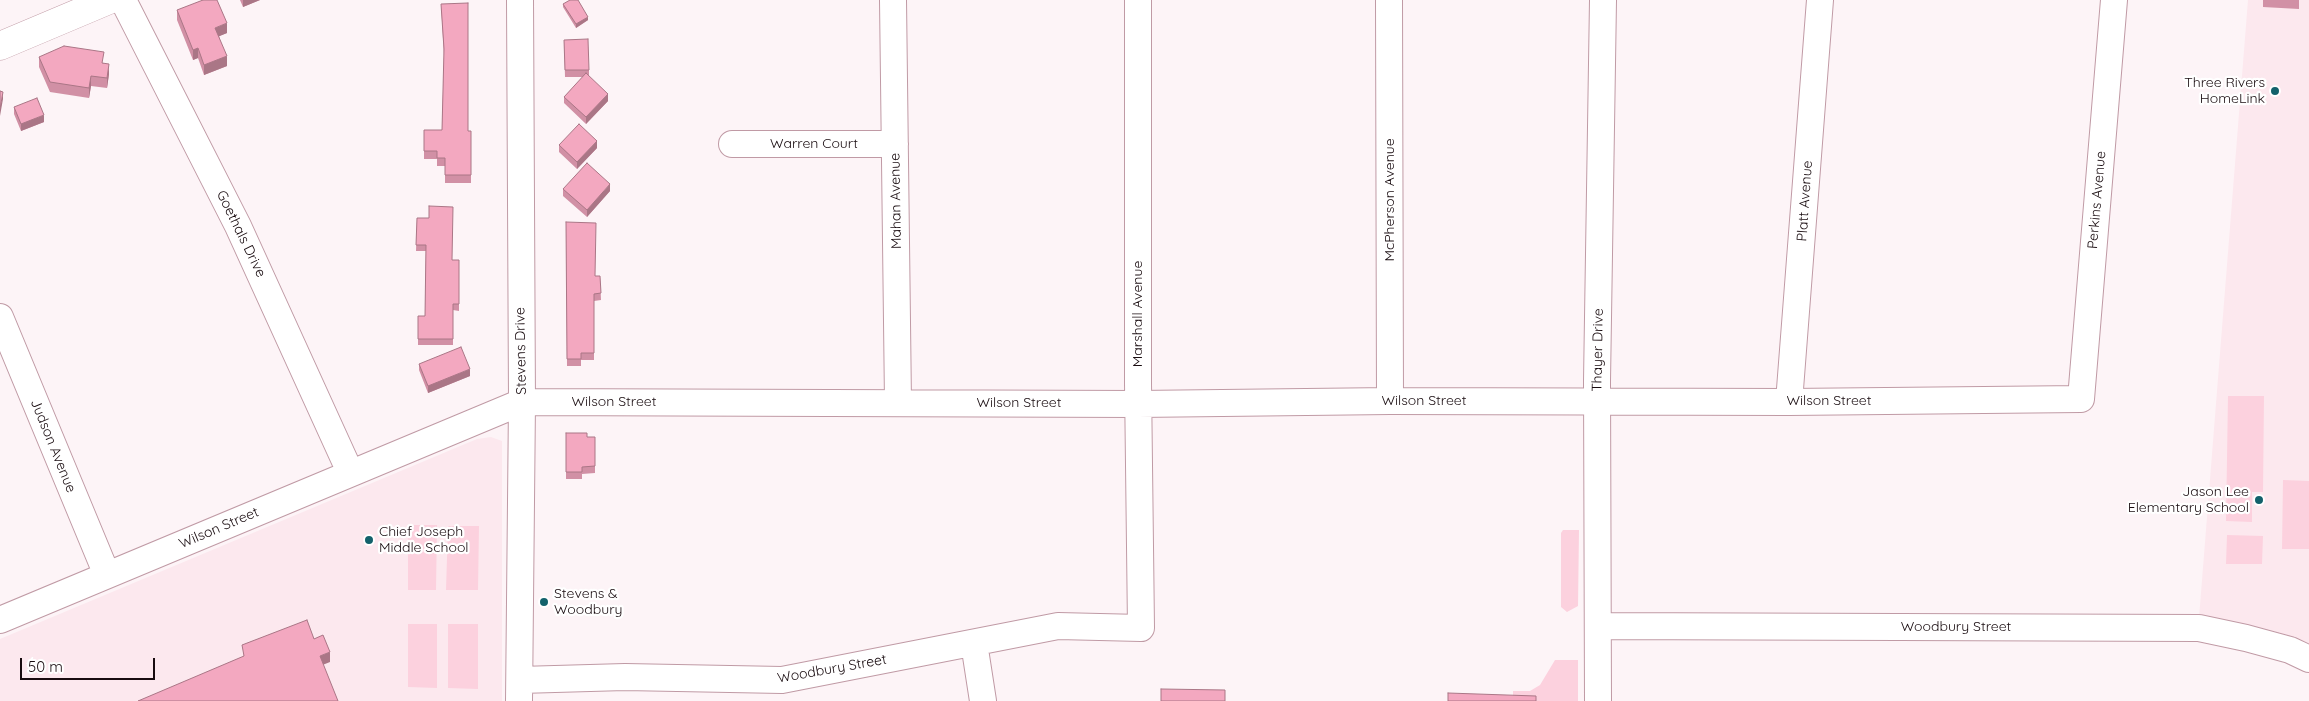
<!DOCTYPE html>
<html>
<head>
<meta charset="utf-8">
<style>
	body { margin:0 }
	#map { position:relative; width:2309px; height:701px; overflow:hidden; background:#fdf4f7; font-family:Quicksand,sans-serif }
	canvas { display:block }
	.scale { position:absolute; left:20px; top:658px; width:135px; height:22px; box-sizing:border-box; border:2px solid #180b0f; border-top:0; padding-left:6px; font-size:15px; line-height:18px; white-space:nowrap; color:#180b0f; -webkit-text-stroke:4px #fff; paint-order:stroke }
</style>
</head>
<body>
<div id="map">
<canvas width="2309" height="701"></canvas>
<div class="scale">50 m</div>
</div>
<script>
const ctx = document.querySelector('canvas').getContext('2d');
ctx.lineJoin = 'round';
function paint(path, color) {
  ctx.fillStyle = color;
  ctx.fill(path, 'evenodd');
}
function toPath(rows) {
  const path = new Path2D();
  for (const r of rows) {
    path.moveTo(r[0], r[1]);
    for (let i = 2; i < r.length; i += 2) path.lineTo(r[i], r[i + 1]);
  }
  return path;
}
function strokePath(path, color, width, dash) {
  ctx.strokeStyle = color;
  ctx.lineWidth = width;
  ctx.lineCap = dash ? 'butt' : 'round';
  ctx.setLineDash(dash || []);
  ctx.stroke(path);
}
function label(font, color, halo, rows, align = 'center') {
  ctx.font = font + ' Quicksand,sans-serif';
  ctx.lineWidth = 4.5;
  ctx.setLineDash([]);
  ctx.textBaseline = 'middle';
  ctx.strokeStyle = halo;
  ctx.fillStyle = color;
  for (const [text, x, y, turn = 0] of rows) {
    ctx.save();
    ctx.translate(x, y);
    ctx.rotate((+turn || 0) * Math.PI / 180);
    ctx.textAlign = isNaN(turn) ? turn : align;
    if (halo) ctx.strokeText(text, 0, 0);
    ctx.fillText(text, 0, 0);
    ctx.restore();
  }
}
const built = toPath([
	[2248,0,2309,0,2309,647,2199,618],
	[491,437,502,441,502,701,0,701,0,639,477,439]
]);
const green = toPath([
	[2228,396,2264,396,2263,492,2252,492,2252,522,2226,521],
	[2283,480,2309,481,2309,549,2282,549],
	[408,525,437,525,436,590,408,590],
	[448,526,479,526,478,590,446,590],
	[1563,530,1579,530,1578,606,1567,612,1561,607,1561,533],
	[2227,535,2263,536,2262,564,2226,564],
	[408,624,437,624,437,688,408,687],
	[448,624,478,624,478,689,448,688],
	[1555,660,1578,660,1578,701,1513,701,1513,691,1530,691,1540,685]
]);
const minor = toPath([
	[123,0,238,226,350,472],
	[893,0,898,402],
	[1389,0,1390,401],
	[732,144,895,144],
	[0,317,107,575],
	[1789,402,1820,0],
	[0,620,522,402,1138,404,1390,401,1789,402,2081,399,2114,0],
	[1598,626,2199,628,2246,638,2290,650,2309,659],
	[974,643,983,701],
	[520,680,625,677,782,680,1058,626,1141,628,1138,383,1138,0],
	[519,701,522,402,520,0],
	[1598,701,1597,381,1603,0]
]);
const major = toPath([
	[0,46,109,0]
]);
const wall = toPath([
	[240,0,260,0,243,7],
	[2263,0,2299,0,2299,9,2263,7],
	[441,4,468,131,471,131,471,183,445,183,445,166,437,166,437,159,424,159,424,130,442,130,444,56],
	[563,4,588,20,576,28,563,7],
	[177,10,227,33,219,36,227,66,204,75,198,58,193,60,177,20],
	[564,40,589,70,589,76,608,101,586,124,564,103,564,97,583,77,565,77],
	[39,57,104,63,109,74,107,88,91,86,89,98,50,92,39,67],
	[14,107,44,122,21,131,14,114],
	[559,145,597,148,577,169,559,152],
	[563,189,610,191,587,217,563,196],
	[417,218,452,260,459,260,459,311,453,310,453,345,418,345,418,316,425,316,426,251,416,251],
	[566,222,595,276,600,276,601,300,594,301,594,360,581,360,581,366,567,366],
	[419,364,470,376,428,393,419,370],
	[566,433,587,437,595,437,595,473,582,474,582,479,566,479]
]);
const shadedWall = toPath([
	[243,0,260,0,243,7],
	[588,17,588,20,576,28,576,24],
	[227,23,227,33,215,38,215,28],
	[198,48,198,58,193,60,193,50],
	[227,56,227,66,204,75,204,65],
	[109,64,109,74,107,88,107,78],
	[91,76,91,86,89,98,89,88],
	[3,92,3,99,0,116,0,109],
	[608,94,608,101,586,124,586,117],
	[44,115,44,122,21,131,21,124],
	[597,141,597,148,577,169,577,162],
	[610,184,610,191,587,217,587,210],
	[470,369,470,376,428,393,428,386],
	[330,652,330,662,320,666,320,656]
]);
const building = toPath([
	[203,0,217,0,227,23,215,28,227,56,204,65,198,48,193,50,177,10,203,0],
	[570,0,578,0,588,17,576,24,563,4,570,0],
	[468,3,468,131,471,131,471,175,445,175,445,158,437,158,437,151,424,151,424,130,442,130,444,49,441,4,468,3],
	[588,39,589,70,565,70,564,40,588,39],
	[64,46,104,52,102,63,109,64,107,78,91,76,89,88,50,82,39,57,64,46],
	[586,73,608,94,586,117,564,97,586,73],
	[0,91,3,92,0,109,0,91],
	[37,98,44,115,21,124,14,107,37,98],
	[579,124,597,141,577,162,559,145,579,124],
	[587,163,610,184,587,210,563,189,587,163],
	[429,206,453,207,452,260,459,260,459,304,453,304,453,339,418,339,418,316,425,316,426,245,416,245,417,218,429,218,429,206],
	[566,222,596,223,595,276,600,276,601,293,594,294,594,353,581,353,581,359,567,359,566,222],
	[461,347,470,369,428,386,419,364,461,347],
	[566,433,587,433,587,437,595,437,595,466,582,467,582,472,566,472,566,433],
	[307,620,314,639,323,635,330,652,320,656,338,701,138,701,244,656,242,645,307,620],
	[1161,689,1225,690,1225,701,1161,701,1161,689],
	[1448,693,1536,696,1536,701,1448,701,1448,693]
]);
const markers = [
	[2275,91,5,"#13616b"],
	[2259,500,5,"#13616b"],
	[369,540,5,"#13616b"],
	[544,602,5,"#13616b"]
];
const poiNames = [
	["Three Rivers",2265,83],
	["HomeLink",2265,99],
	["Jason Lee",2249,492],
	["Elementary School",2249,508],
	["Chief Joseph",379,532,"left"],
	["Middle School",379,548,"left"],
	["Stevens &",554,594,"left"],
	["Woodbury",554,610,"left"]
];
const streetNames = [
	["Warren Court",814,144],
	["McPherson Avenue",1390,200,-90],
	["Perkins Avenue",2097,200,-85],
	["Mahan Avenue",896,201,-91],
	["Platt Avenue",1805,201,-86],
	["Goethals Drive",241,234,64],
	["Marshall Avenue",1138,314,-90],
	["Thayer Drive",1598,350,-89],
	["Stevens Drive",521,351,-91],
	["Wilson Street",1424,401],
	["Wilson Street",1829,401],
	["Wilson Street",614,402],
	["Wilson Street",1019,403],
	["Judson Avenue",53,446,68],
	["Wilson Street",219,528,-23],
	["Woodbury Street",1956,627],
	["Woodbury Street",832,669,-10]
];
paint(built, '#fce8ee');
paint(green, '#fcd1de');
strokePath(minor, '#c09aa5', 28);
strokePath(major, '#c09aa5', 29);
strokePath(minor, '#fff', 26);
strokePath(major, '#fff', 28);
paint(wall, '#d190a5');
paint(shadedWall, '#aa7686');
paint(building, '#f3a8c0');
strokePath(building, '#aa7686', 1);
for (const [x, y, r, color] of markers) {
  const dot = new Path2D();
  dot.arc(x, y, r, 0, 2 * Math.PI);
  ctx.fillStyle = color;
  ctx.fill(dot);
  strokePath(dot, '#fff', 2);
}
label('14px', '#180b0f', '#fff', poiNames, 'right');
label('14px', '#180b0f', '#fff', streetNames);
</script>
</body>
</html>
